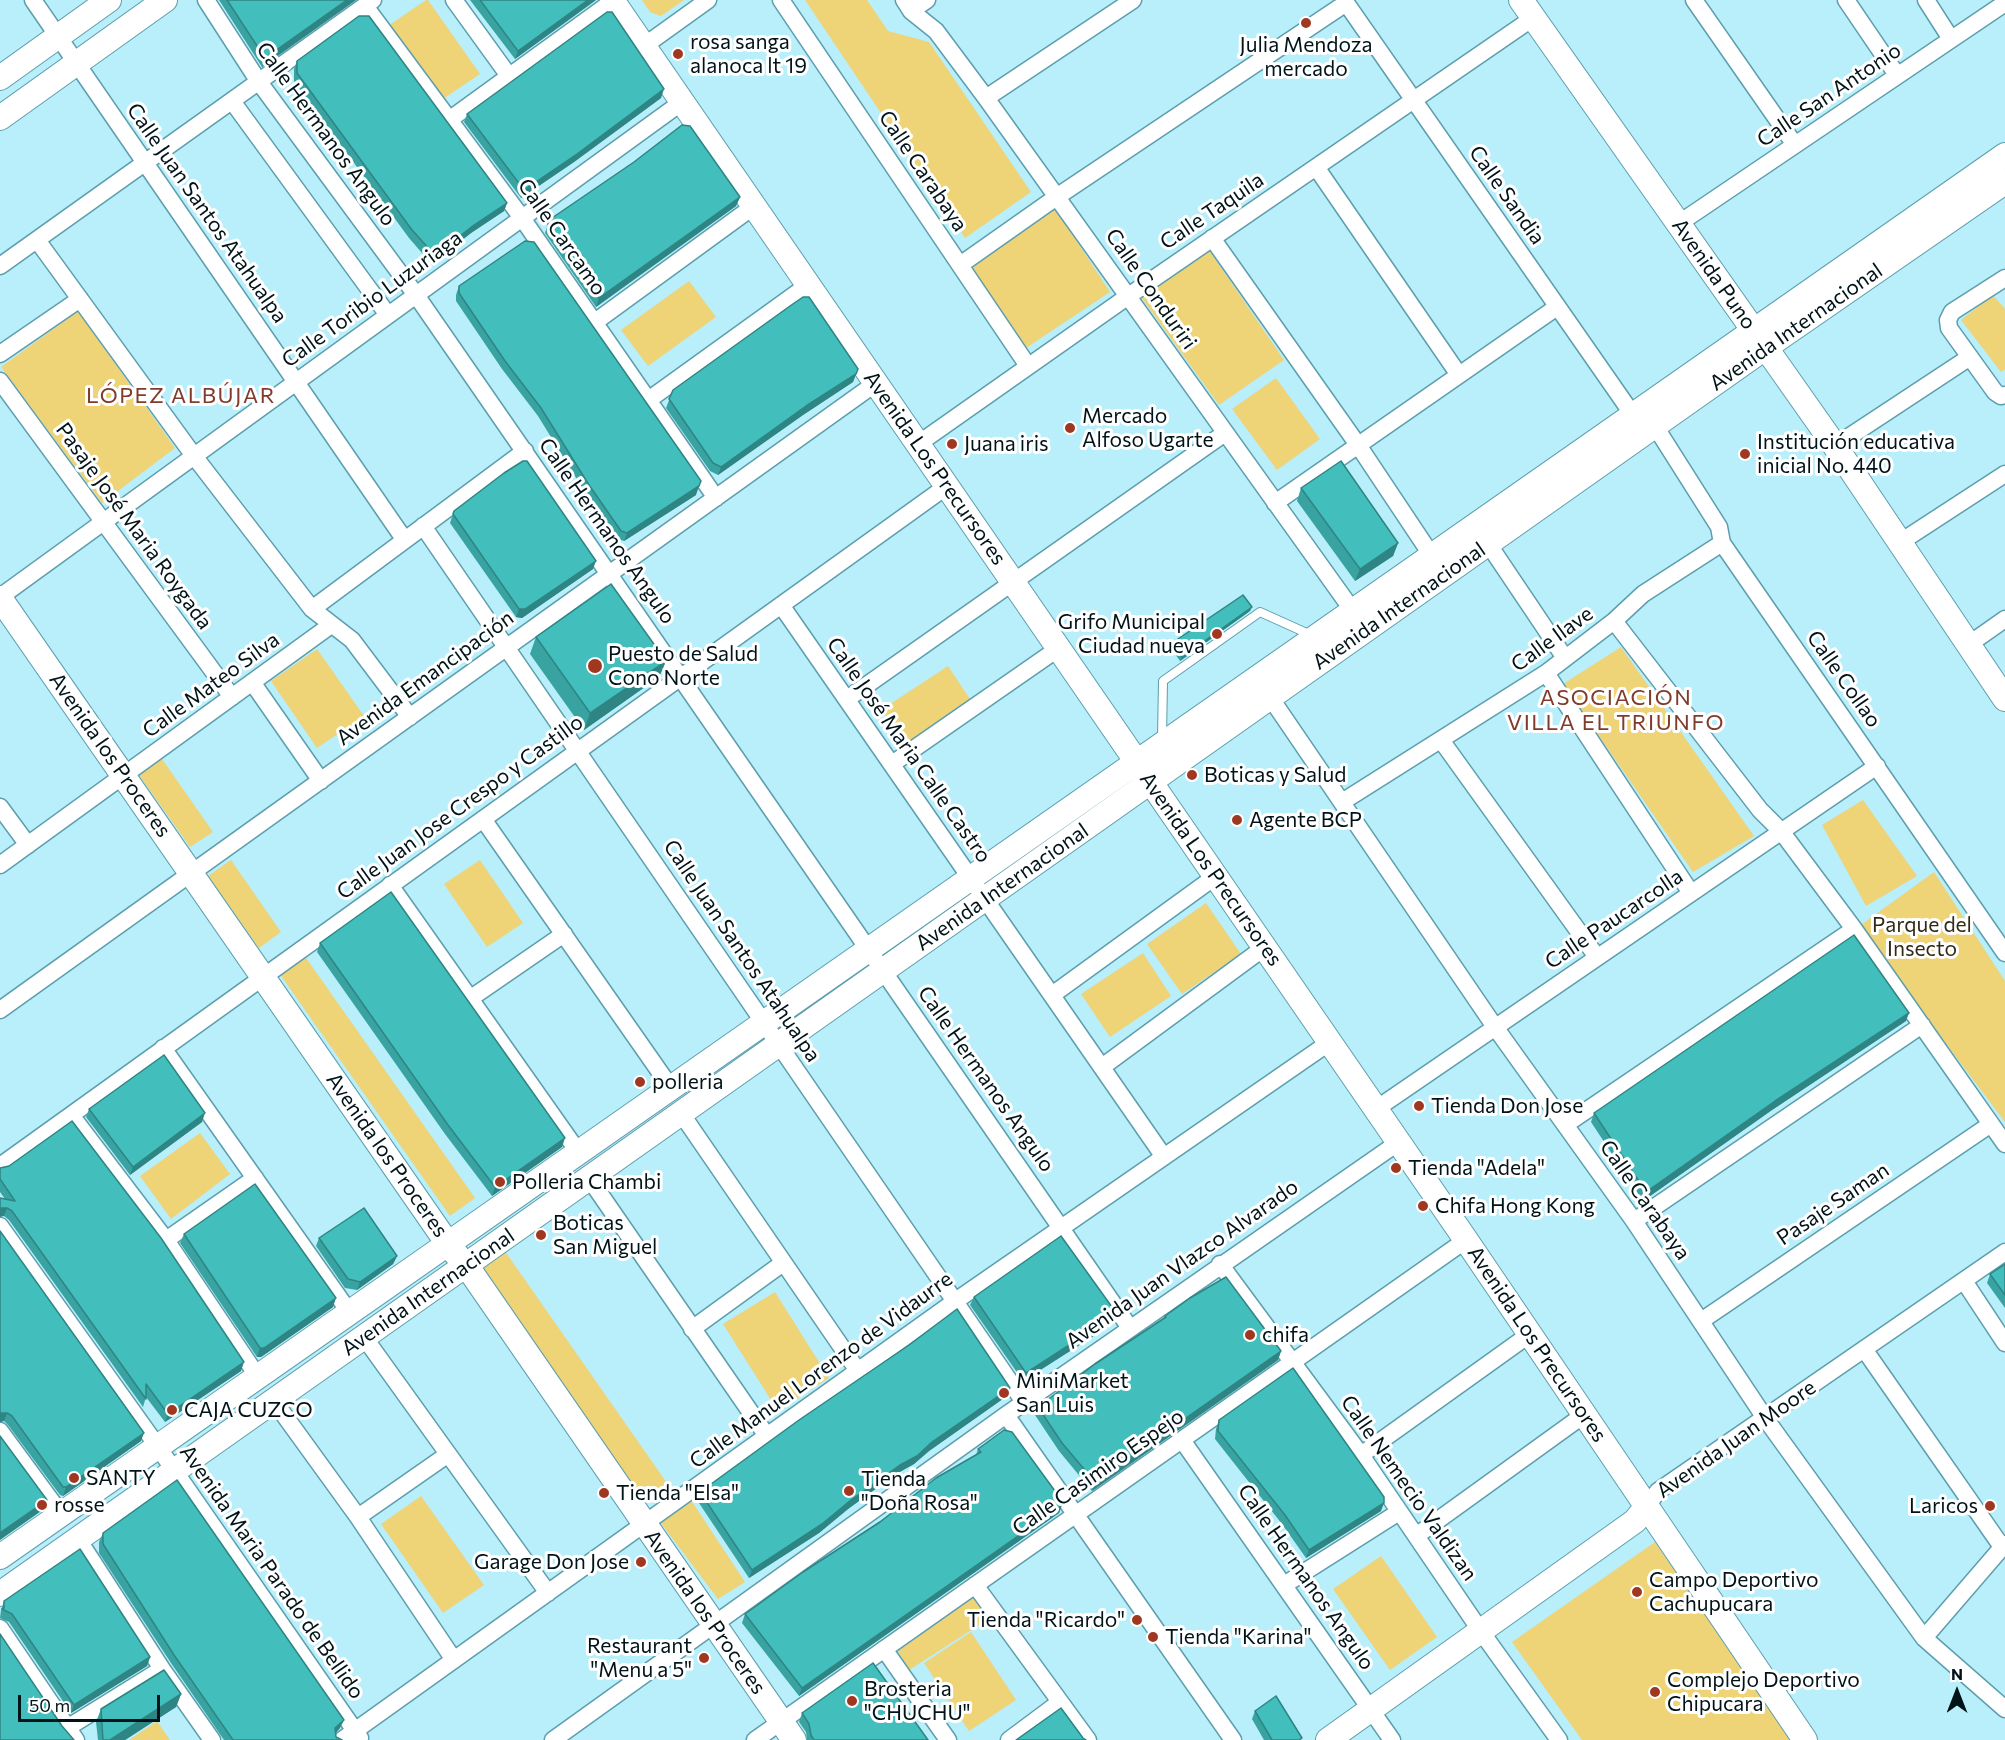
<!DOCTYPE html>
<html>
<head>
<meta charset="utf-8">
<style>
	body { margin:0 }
	#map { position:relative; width:2005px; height:1740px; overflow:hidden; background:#b9eefb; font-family:Commissioner,sans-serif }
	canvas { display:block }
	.north { position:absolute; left:1927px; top:1662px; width:60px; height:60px; -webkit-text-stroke:4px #fff; paint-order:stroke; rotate:0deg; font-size:16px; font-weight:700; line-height:24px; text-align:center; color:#001318 }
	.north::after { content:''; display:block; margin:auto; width:21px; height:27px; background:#001318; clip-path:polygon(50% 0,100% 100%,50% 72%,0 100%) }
	.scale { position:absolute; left:18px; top:1695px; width:142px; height:27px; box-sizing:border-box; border:3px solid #001318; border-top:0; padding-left:8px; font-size:18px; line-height:21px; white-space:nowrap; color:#001318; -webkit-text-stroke:4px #fff; paint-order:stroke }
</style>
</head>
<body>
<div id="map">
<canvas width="2005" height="1740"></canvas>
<div class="north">N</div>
<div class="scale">50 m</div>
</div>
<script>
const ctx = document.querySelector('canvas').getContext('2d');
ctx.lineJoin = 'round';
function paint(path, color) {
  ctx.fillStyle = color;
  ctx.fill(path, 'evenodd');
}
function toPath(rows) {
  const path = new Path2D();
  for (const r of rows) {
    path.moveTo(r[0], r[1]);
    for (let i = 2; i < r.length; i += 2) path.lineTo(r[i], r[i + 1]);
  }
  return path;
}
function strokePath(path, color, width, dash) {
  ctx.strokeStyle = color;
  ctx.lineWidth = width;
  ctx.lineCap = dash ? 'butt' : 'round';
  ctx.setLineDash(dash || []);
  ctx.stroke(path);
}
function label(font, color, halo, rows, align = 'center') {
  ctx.font = font + ' Commissioner,sans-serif';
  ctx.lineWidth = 6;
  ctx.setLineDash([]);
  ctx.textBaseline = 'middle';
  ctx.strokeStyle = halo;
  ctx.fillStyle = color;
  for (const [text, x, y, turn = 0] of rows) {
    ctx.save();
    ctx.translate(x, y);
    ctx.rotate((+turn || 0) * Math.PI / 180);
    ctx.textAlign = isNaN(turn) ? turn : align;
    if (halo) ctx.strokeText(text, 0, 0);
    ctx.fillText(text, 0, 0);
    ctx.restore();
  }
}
const green = toPath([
	[426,0,428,0,480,74,437,103,385,28],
	[642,0,684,0,661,16,650,12],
	[805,0,867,0,888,31,929,42,1031,192,965,238],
	[1055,208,1110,292,1026,348,970,266],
	[1209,250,1284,360,1219,405,1141,297],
	[689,281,716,317,648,366,621,330],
	[1993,295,2005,309,2005,369,2001,372,1961,320],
	[78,311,175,448,102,503,1,367],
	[1276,378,1320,439,1277,470,1232,409],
	[1621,647,1754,836,1693,872,1563,684],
	[317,649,364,716,317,748,271,681],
	[948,666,972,702,905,746,881,710],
	[162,759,213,832,190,847,139,775],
	[1863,800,1917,876,1866,906,1822,825],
	[231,860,281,932,259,948,208,876],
	[480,860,523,923,487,947,444,884],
	[1934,872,2005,981,2005,1122,1858,927],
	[1206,903,1241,954,1182,994,1147,944],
	[1143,953,1171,996,1110,1037,1081,994],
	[304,955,475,1198,450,1216,279,973],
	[200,1133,230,1174,171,1219,140,1176],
	[502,1247,667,1483,643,1500,478,1264],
	[775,1292,829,1378,778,1411,723,1324],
	[421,1496,484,1585,443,1613,381,1524],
	[691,1500,745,1582,718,1599,660,1522],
	[1655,1542,1792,1740,1582,1740,1512,1642],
	[1381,1556,1437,1637,1390,1670,1333,1589],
	[973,1594,990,1618,909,1670,896,1648],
	[971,1632,1016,1700,969,1731,924,1663],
	[157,1721,170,1740,129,1740]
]);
const lane = toPath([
	[1162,738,1163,681,1260,612,1311,635]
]);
const street = toPath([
	[33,0,404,539],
	[206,0,259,82,416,295,1130,1328],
	[454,0,509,76],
	[781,0,1028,366],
	[904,0,911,11,936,31,986,98,1353,611],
	[1344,0,1633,415],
	[1694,0,1795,145],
	[1846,0,1897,75],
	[1926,0,1951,39],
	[365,6,522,218,716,498],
	[911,11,927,0],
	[644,46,708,0],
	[986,98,1133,0],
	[232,101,388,315],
	[449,120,613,1],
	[1316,167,1459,375],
	[1678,224,2005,3],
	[1212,238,1358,445,1432,556],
	[37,240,194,456,312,609,352,640,410,717],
	[960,265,1058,196,1346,3],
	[0,266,373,0],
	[2005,278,1952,312,1948,320,1949,328,1995,392,2001,396,2005,395],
	[595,322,754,206],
	[0,354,80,299],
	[0,381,232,697],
	[647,401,808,285],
	[1655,426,1719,527,1722,543,2005,953],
	[918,444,1127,297,1533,18],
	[1835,446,1970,357],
	[1275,503,1557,307],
	[423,526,1024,1402],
	[1483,536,1565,658],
	[1899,543,2005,474],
	[0,597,682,102],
	[781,605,1164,1157],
	[312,609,525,451],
	[1614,621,1760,810,1781,831,1854,929,2005,1144],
	[1968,645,2005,619],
	[1546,673,1691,893],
	[252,682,321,781],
	[1270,697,1495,1027,1634,1221,1765,1418,1924,1638,2005,1709],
	[847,699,1225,433],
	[1441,740,1597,957],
	[892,764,1059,648],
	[1342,802,1546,673,1614,621,1643,594,1722,543],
	[0,807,28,845],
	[483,819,671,1088],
	[0,865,331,625],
	[390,885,579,1153],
	[1052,995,1216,876],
	[471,998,564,934],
	[0,1010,876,383],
	[163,1048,350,1313],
	[1102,1067,1265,947],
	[1376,1109,1877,766],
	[681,1113,858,1371],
	[71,1115,166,1240,258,1377],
	[1565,1125,1854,929],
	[0,1166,947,486],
	[589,1178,767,1436],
	[1634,1221,1922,1025],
	[0,1226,158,1447,360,1738],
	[166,1240,255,1178],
	[1220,1264,1361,1455,1480,1630,1559,1740],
	[1964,1281,2005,1343],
	[1701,1321,1991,1124],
	[692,1329,783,1263],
	[364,1337,548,1593],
	[1864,1349,2002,1547],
	[274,1401,358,1517,454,1660],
	[1006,1415,1233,1740],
	[0,1431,61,1514],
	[1182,1440,1392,1740],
	[1361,1455,1530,1334],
	[1647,1506,1658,1491,2005,1252],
	[358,1517,447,1455],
	[1416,1536,1585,1414],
	[78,1539,162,1669,212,1740],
	[975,1585,1088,1740],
	[1284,1585,1399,1512],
	[0,1628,76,1740],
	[1924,1638,2005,1544],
	[884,1649,948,1740],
	[67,1728,162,1669],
	[342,1740,954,1302,1330,1042],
	[553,1740,1006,1415,1399,1142],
	[755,1740,1466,1240],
	[1009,1740,1060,1702]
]);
const secondary = toPath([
	[612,0,1466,1240,1805,1740],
	[1521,0,1835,446,2005,699],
	[0,78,109,0],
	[0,118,165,0],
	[0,598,448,1244,473,1275,794,1740],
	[0,1557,2005,155],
	[0,1594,1765,348,2005,182],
	[1328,1740,1635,1521,1647,1506]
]);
const wall = toPath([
	[219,0,356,0,262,67],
	[470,0,596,0,515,59],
	[297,61,507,203,504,211,471,233,434,262,428,260,409,238,294,81,294,69],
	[661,98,574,162,521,198,464,122,467,114],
	[740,197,736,206,596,307,545,233,549,220],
	[459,286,696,495,624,541,618,539,586,494,538,416,502,369,456,301,456,295],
	[858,369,853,382,803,415,718,475,710,471,666,408,673,390],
	[1301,488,1398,543,1393,556,1355,581,1297,501],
	[454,511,593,569,522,618,516,617,450,523],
	[1250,611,1180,661,1170,647,1172,643],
	[536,637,666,661,659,677,584,730,530,654],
	[320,943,562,1147,492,1196,445,1134,317,952],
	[1906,1021,1772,1110,1643,1201,1591,1122,1594,1113],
	[89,1109,202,1122,130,1175,86,1117],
	[0,1168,241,1371,165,1422,146,1397,143,1407,9,1220,4,1216,5,1199,0,1192],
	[0,1231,141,1441,63,1496,60,1495,8,1425,4,1421,0,1422],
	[184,1234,333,1307,261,1357,257,1357,180,1243],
	[319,1238,397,1256,393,1264,357,1290,345,1288,316,1246],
	[2005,1264,2005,1308,1987,1283,1990,1274],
	[974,1297,1117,1314,1114,1323,1023,1381,970,1305],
	[1165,1316,1281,1351,1278,1360,1092,1491,1059,1451,1035,1415,1038,1407,1163,1319],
	[1010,1388,1007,1396,929,1451,914,1464,896,1474,848,1509,819,1533,749,1578,697,1500,700,1492],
	[1219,1420,1381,1511,1306,1558,1282,1524,1215,1439,1216,1429],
	[978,1449,1062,1505,1059,1513,799,1696,742,1623,745,1614,976,1455],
	[103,1533,340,1728,336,1733,336,1737,342,1740,224,1740,171,1663,99,1553,99,1542],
	[4,1601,150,1657,147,1666,71,1713,9,1622,0,1618,1,1610],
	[181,1694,176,1707,125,1740,98,1740,96,1722,101,1709],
	[1255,1711,1301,1740,1264,1740,1252,1719],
	[802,1713,928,1740,807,1740,806,1732,799,1722]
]);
const shadedWall = toPath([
	[347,0,356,0,262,67,265,58],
	[588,0,596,0,515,59,518,51],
	[664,89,661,98,574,162,521,198,524,190],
	[740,197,736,206,596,307,599,298],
	[507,203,504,211,471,233,434,262,437,254,474,225],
	[856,374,853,382,803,415,718,475,721,467,806,406],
	[699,486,696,495,624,541,627,533],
	[1398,543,1393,556,1355,581,1360,569],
	[596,561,593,569,522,618,516,617,519,609],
	[1252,607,1250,611,1180,661,1182,657],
	[666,661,659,677,584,730,590,713],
	[1909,1013,1906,1021,1772,1110,1643,1201,1646,1192,1775,1101],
	[205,1113,202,1122,130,1175,133,1167],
	[565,1138,562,1147,492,1196,495,1187],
	[0,1208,7,1208,4,1216,0,1217],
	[397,1256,393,1264,357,1290,360,1282],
	[336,1298,333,1307,261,1357,257,1357,260,1348],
	[1117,1314,1114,1323,1023,1381,1026,1373],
	[1281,1351,1278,1360,1092,1491,1095,1482],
	[244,1362,241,1371,165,1422,168,1414],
	[1010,1388,1007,1396,929,1451,914,1464,896,1474,848,1509,819,1533,749,1578,752,1570,932,1442],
	[0,1413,7,1413,4,1421,0,1422],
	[144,1433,141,1441,63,1496,66,1487],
	[47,1500,44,1509,0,1540,0,1533],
	[1384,1503,1381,1511,1306,1558,1309,1550],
	[1062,1505,1059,1513,799,1696,802,1688],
	[150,1657,147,1666,71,1713,74,1705],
	[181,1694,176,1707,125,1740,110,1740],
	[344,1720,340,1728,332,1736,335,1728]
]);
const building = toPath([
	[227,0,347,0,265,58,227,0],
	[480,0,588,0,518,51,480,0],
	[607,12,612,12,664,89,577,154,524,190,467,114,607,12],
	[359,16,369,16,507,203,474,225,437,254,431,251,412,230,297,73,297,61,359,16],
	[682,125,690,126,740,197,599,298,548,224,549,220,634,162,682,125],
	[525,241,534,242,701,481,699,486,627,533,621,531,589,485,541,408,505,361,459,293,459,286,525,241],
	[803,297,809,297,858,369,856,374,806,406,721,467,713,463,669,399,673,390,790,306,803,297],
	[523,461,527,461,596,561,525,609,519,609,453,514,454,511,504,473,523,461],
	[1341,461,1398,543,1360,569,1301,488,1341,461],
	[611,584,666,661,590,713,536,637,611,584],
	[1243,595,1252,607,1182,657,1172,643,1243,595],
	[391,892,565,1138,495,1187,448,1125,320,943,391,892],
	[1854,935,1909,1013,1775,1101,1646,1192,1594,1113,1854,935],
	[164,1055,205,1113,133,1167,89,1109,164,1055],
	[72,1121,161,1238,244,1362,168,1414,146,1384,146,1399,12,1211,7,1208,0,1208,0,1198,15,1201,0,1179,0,1168,9,1166,72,1121],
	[255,1184,336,1298,264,1348,260,1348,184,1234,255,1184],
	[364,1208,397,1256,360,1282,348,1279,319,1238,364,1208],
	[0,1231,144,1433,66,1487,63,1487,12,1416,7,1413,0,1413,0,1231],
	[1061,1236,1117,1314,1026,1373,974,1297,1061,1236],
	[2005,1264,2005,1295,1990,1274,2005,1264],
	[1226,1277,1281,1351,1095,1482,1062,1443,1038,1407,1095,1364,1166,1317,1165,1316,1190,1298,1226,1277],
	[957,1309,1010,1388,932,1442,917,1456,900,1465,851,1500,822,1524,752,1570,700,1492,799,1420,909,1345,957,1309],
	[1293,1368,1384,1497,1384,1503,1309,1550,1285,1515,1218,1431,1219,1420,1293,1368],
	[1004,1430,1012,1432,1063,1502,1062,1505,802,1688,745,1614,803,1572,880,1522,936,1478,981,1452,978,1449,1004,1430],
	[0,1436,47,1500,0,1533,0,1436],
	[177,1480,344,1720,335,1728,336,1737,342,1740,233,1740,174,1655,103,1544,103,1533,177,1480],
	[80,1549,150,1657,74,1705,12,1614,2,1609,4,1608,4,1601,80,1549],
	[0,1634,62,1726,74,1740,0,1740,0,1634],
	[873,1663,928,1740,814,1740,811,1735,809,1724,802,1713,873,1663],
	[164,1670,181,1694,110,1740,103,1740,101,1709,164,1670],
	[1276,1696,1302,1738,1299,1740,1272,1740,1255,1711,1276,1696],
	[1061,1708,1083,1738,1086,1740,1016,1740,1061,1708]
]);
const markers = [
	[1306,23,6,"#a03720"],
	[678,54,6,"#a03720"],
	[1070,428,6,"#a03720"],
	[952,444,6,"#a03720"],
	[1745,454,6,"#a03720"],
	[1217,634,6,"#a03720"],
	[595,666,8,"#a03720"],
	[1192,775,6,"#a03720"],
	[1237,820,6,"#a03720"],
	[640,1082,6,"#a03720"],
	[1419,1106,6,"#a03720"],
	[1396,1168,6,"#a03720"],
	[500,1182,6,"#a03720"],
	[1423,1206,6,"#a03720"],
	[541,1235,6,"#a03720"],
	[1250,1335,6,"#a03720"],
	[1004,1393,6,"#a03720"],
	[172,1410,6,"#a03720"],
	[74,1478,6,"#a03720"],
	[849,1491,6,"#a03720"],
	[604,1493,6,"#a03720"],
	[42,1505,6,"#a03720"],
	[1990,1506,6,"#a03720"],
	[641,1562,6,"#a03720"],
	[1637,1592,6,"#a03720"],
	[1137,1620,6,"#a03720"],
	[1153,1637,6,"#a03720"],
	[704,1658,6,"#a03720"],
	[1655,1692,6,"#a03720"],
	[852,1701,6,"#a03720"]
];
const poiNames = [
	["rosa sanga",690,42],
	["alanoca lt 19",690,66],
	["Julia Mendoza",1306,45,"center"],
	["mercado",1306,69,"center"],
	["Mercado",1082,416],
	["Alfoso Ugarte",1082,440],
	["Institución educativa",1757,442],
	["inicial No. 440",1757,466],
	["Juana iris",964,444],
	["Grifo Municipal",1205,622,"right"],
	["Ciudad nueva",1205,646,"right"],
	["Puesto de Salud",608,654],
	["Cono Norte",608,678],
	["Boticas y Salud",1204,775],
	["Agente BCP",1249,820],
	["polleria",652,1082],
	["Tienda Don Jose",1431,1106],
	["Tienda \"Adela\"",1408,1168],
	["Polleria Chambi",512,1182],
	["Chifa Hong Kong",1435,1206],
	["Boticas",553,1223],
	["San Miguel",553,1247],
	["chifa",1262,1335],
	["MiniMarket",1016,1381],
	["San Luis",1016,1405],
	["CAJA CUZCO",184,1410],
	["SANTY",86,1478],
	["Tienda",861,1479],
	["\"Doña Rosa\"",861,1503],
	["Tienda \"Elsa\"",616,1493],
	["rosse",54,1505],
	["Laricos",1978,1506,"right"],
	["Garage Don Jose",629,1562,"right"],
	["Campo Deportivo",1649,1580],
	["Cachupucara",1649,1604],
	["Tienda \"Ricardo\"",1125,1620,"right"],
	["Tienda \"Karina\"",1165,1637],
	["Restaurant",692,1646,"right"],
	["\"Menu a 5\"",692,1670,"right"],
	["Complejo Deportivo",1667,1680],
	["Chipucara",1667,1704],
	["Brosteria",864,1689],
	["\"CHUCHU\"",864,1713]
];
const streetNames = [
	["Calle San Antonio",1829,95,-34],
	["Calle Hermanos Angulo",326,134,54],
	["Calle Carabaya",923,171,56],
	["Calle Sandia",1507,195,55],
	["Calle Taquila",1212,211,-34],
	["Calle Juan Santos Atahualpa",207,213,55],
	["Calle Carcamo",562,237,55],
	["Avenida Puno",1714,274,55],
	["Calle Conduriri",1151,289,55],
	["Calle Toribio Luzuriaga",372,299,-36],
	["Avenida Internacional",1796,327,-35],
	["Avenida Los Precursores",935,468,55],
	["Pasaje José Maria Roygada",134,526,54],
	["Calle Hermanos Angulo",607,531,55],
	["Avenida Internacional",1399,606,-35],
	["Calle Ilave",1552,639,-36],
	["Avenida Emancipación",425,678,-36],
	["Calle Collao",1844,679,55],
	["Calle Mateo Silva",211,685,-36],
	["Calle José Maria Calle Castro",909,750,55],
	["Avenida los Proceres",110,755,55],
	["Calle Juan Jose Crespo y Castillo",460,807,-36],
	["Avenida Los Precursores",1211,869,55],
	["Avenida Internacional",1002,887,-35],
	["Calle Paucarcolla",1614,919,-34],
	["Calle Juan Santos Atahualpa",742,951,56],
	["Calle Hermanos Angulo",986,1079,55],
	["Avenida los Proceres",387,1155,55],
	["Calle Carabaya",1645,1200,55],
	["Pasaje Saman",1833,1204,-34],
	["Avenida Juan Vlazco Alvarado",1182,1264,-35],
	["Avenida Internacional",428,1292,-35],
	["Avenida Los Precursores",1537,1344,56],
	["Calle Manuel Lorenzo de Vidaurre",821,1370,-36],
	["Avenida Juan Moore",1736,1439,-35],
	["Calle Casimiro Espejo",1098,1472,-35],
	["Calle Nemecio Valdizan",1409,1488,55],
	["Avenida Maria Parado de Bellido",272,1572,55],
	["Calle Hermanos Angulo",1306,1577,55],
	["Avenida los Proceres",705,1612,55]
];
const parkNames = [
	["Parque del",1922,925],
	["Insecto",1922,949]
];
const neighbourhoodNames = [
	["LÓPEZ ALBÚJAR",181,396],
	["ASOCIACIÓN",1616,698],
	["VILLA EL TRIUNFO",1616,723]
];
paint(green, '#eed377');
strokePath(lane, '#5c9ead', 10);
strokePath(street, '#5c9ead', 19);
strokePath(secondary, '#5c9ead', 26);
strokePath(lane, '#fff', 8);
strokePath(street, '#fff', 16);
strokePath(secondary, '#fff', 24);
paint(wall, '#39a3a2');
paint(shadedWall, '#2e8584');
paint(building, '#42bebc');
strokePath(building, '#2e8584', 1.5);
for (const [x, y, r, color] of markers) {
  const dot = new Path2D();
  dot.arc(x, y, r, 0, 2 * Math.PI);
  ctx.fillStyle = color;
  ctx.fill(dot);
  strokePath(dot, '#fff', 2);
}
label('21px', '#001318', '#fff', poiNames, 'left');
label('21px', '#001318', '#fff', streetNames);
label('21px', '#302a17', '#fff', parkNames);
ctx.letterSpacing = '1.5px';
label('22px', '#803b2b', '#fff', neighbourhoodNames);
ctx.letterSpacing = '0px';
</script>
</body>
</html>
